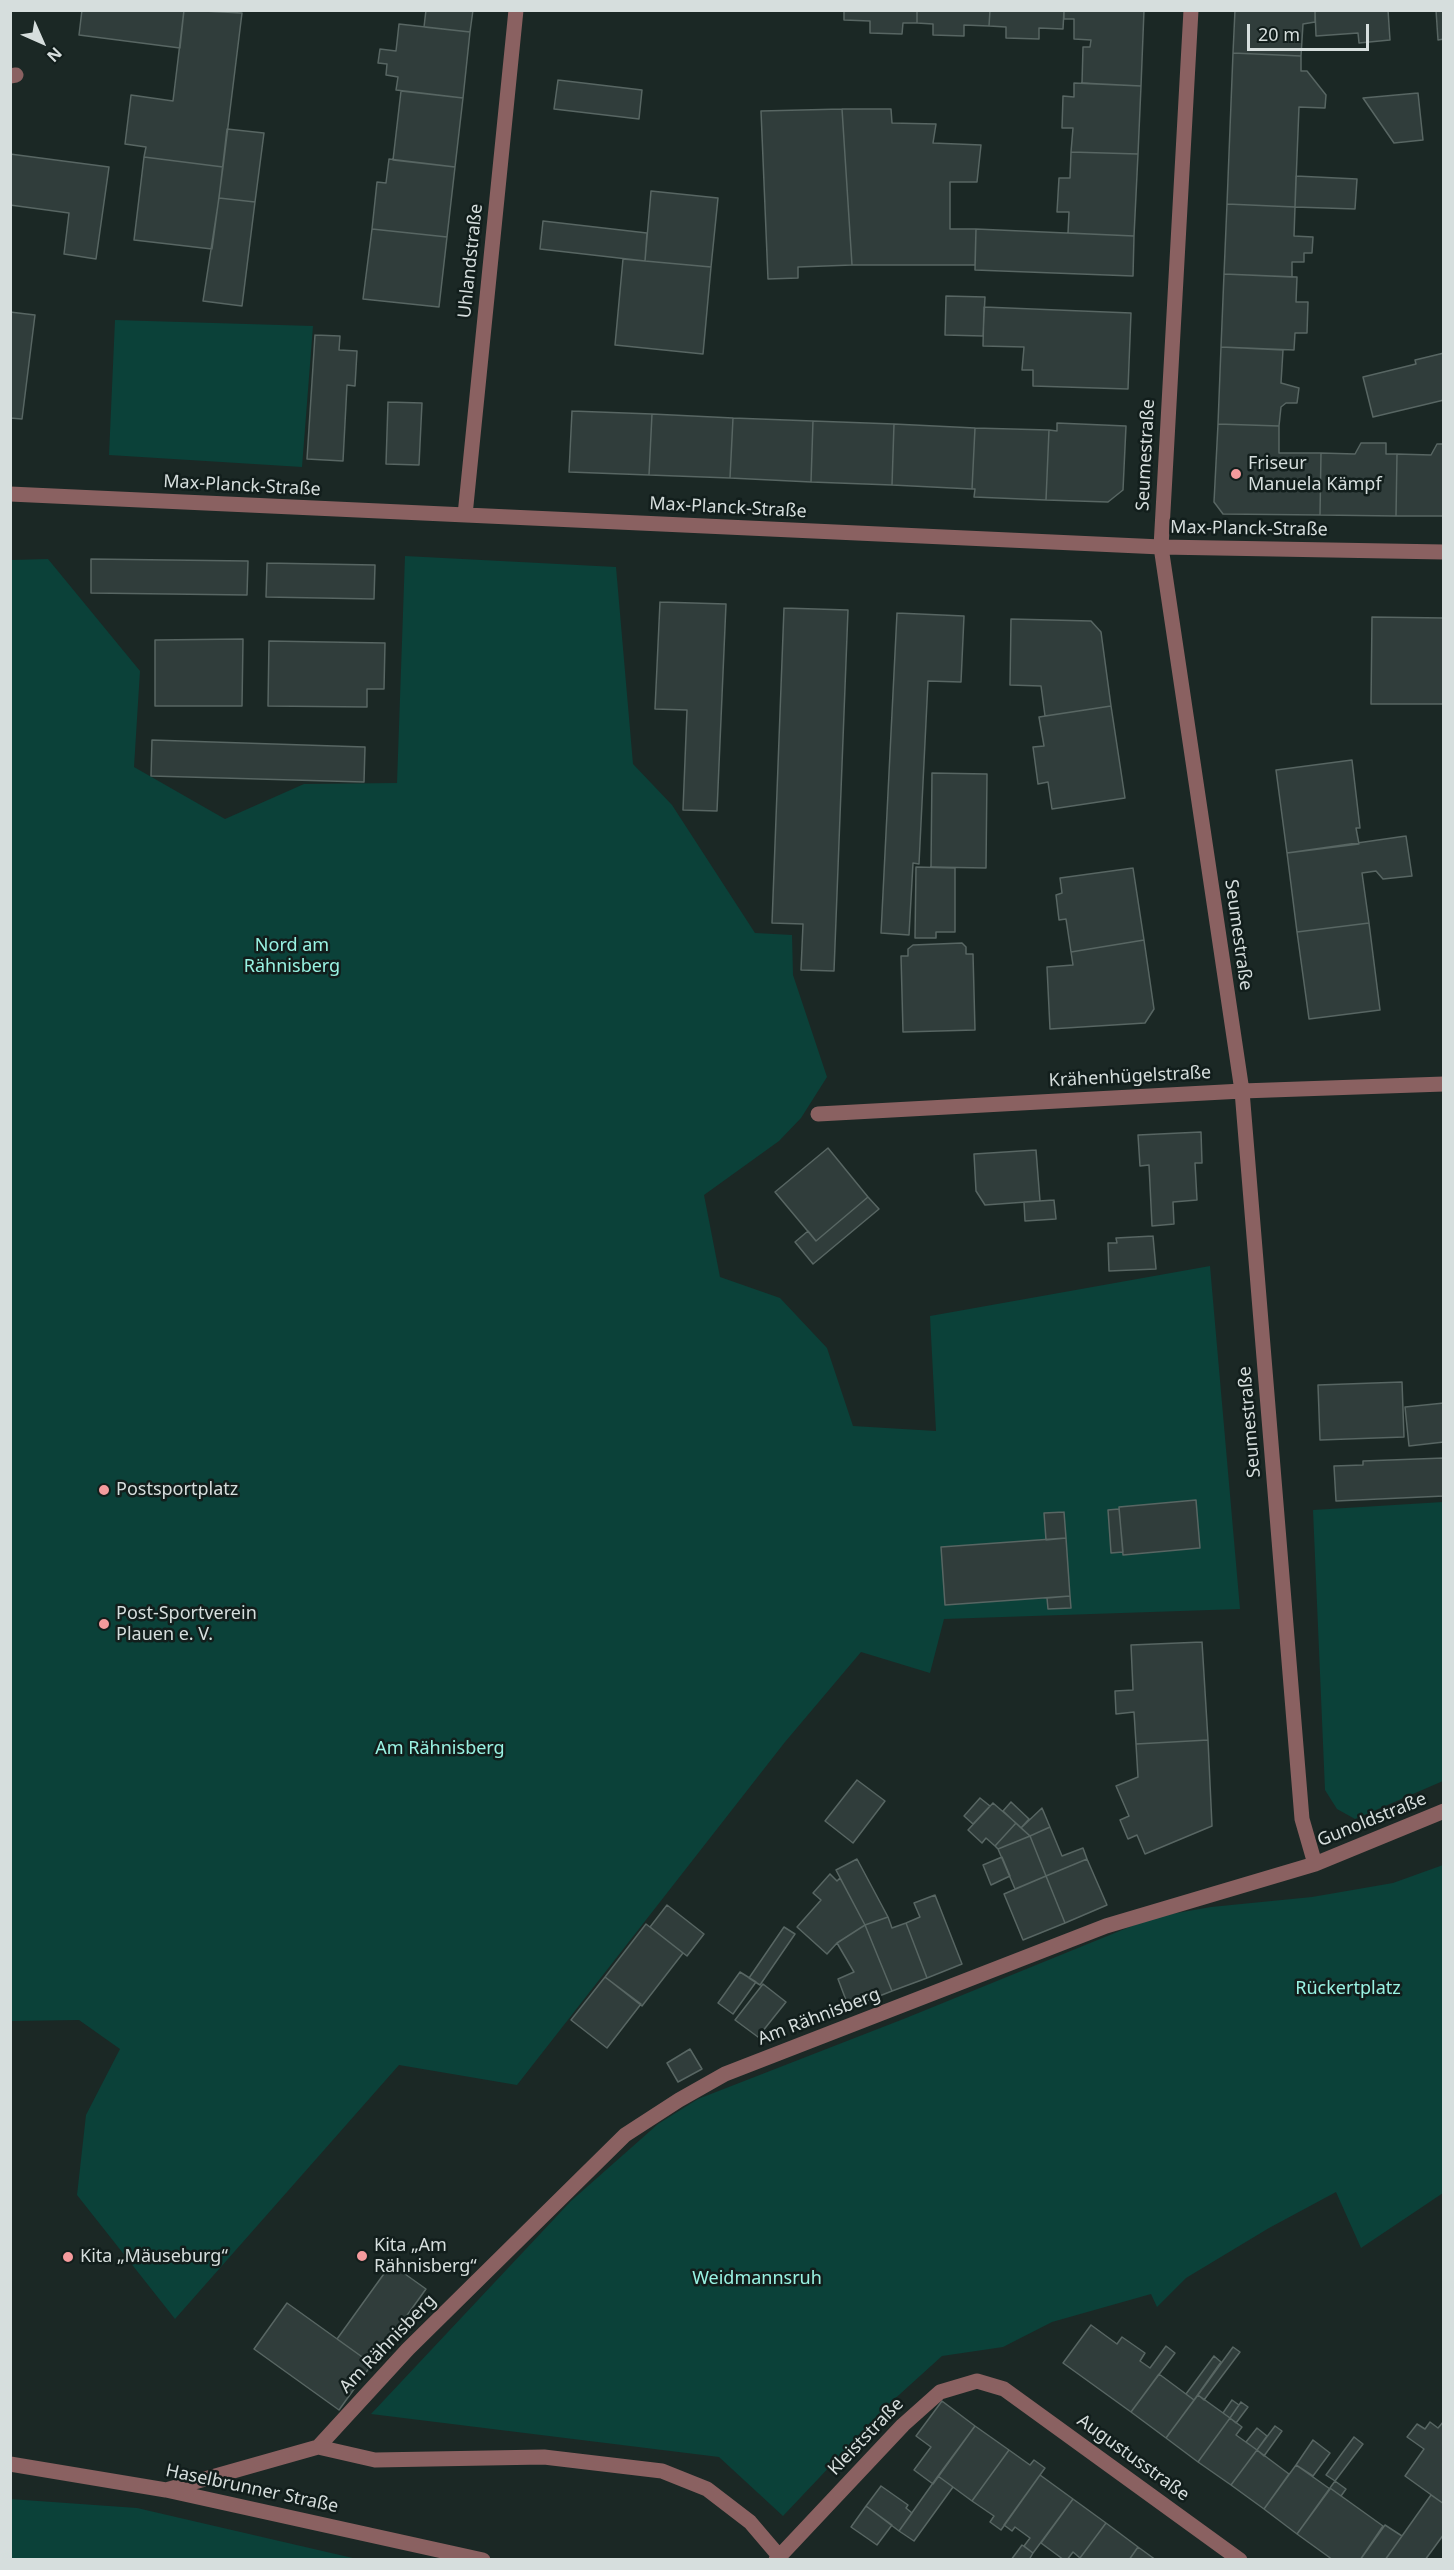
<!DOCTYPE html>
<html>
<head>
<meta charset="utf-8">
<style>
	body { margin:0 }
	#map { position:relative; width:1454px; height:2570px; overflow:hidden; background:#1b2825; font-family:"Noto Sans",sans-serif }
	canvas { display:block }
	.frame { position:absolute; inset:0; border:12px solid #d6dedd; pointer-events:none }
	.north { position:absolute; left:12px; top:12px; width:60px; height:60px; -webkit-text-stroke:4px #121e1c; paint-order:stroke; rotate:135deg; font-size:16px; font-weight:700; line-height:24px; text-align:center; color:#d6dedd }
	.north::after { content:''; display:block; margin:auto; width:21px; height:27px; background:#d6dedd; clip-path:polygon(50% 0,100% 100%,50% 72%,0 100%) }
	.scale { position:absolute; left:1247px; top:24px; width:122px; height:27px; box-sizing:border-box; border:3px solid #d6dedd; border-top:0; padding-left:8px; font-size:18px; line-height:21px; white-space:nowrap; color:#d6dedd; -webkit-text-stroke:4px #121e1c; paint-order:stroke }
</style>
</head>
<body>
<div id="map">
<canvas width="1454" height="2570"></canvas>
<div class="frame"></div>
<div class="north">N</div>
<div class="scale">20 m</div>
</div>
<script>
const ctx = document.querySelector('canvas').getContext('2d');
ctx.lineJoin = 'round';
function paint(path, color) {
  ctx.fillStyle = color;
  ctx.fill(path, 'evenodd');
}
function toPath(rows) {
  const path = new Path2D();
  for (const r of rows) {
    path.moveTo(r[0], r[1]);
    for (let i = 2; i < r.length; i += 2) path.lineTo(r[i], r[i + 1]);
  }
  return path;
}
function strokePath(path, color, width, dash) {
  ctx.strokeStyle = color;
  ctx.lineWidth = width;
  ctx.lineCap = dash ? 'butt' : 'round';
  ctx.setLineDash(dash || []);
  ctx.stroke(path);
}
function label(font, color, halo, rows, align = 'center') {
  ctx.font = font + ' "Noto Sans",sans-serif';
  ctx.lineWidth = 5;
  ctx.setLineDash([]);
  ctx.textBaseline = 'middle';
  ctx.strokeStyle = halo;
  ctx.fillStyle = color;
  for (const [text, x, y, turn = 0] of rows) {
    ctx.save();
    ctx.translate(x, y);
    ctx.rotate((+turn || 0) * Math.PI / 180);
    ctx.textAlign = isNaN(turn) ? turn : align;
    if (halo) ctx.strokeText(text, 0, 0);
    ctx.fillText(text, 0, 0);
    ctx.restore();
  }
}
const green = toPath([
	[115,320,313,326,302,467,109,455],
	[405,556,616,567,633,764,672,805,755,933,792,935,793,975,827,1077,801,1118,779,1141,704,1195,720,1277,780,1298,827,1348,853,1426,936,1431,930,1316,1210,1266,1240,1609,944,1619,930,1673,861,1652,785,1742,517,2085,399,2065,175,2319,77,2195,86,2115,120,2049,79,2020,11,2021,10,560,48,559,140,671,134,767,225,819,304,784,397,783],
	[1443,1502,1443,1781,1355,1819,1337,1809,1325,1790,1313,1510],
	[1443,1865,1443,2193,1361,2248,1336,2192,1269,2228,1186,2278,1157,2307,1151,2294,1052,2322,1003,2347,942,2356,889,2404,783,2516,719,2457,371,2414,571,2201,658,2124,698,2099,906,2018,1154,1917,1211,1907,1312,1897,1393,1883],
	[10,2499,137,2508,357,2559,11,2559]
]);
const building = toPath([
	[82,10,184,10,180,48,79,35,82,10],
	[184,10,242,13,223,167,144,157,146,147,125,144,131,95,173,101,184,10],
	[426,10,473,10,470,32,424,27,426,10],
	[844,10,917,10,917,23,903,23,902,34,870,33,870,21,844,20,844,10],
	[917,10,990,10,989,26,964,25,964,36,933,35,933,24,917,23,917,10],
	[990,10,1064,10,1063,29,1039,28,1039,39,1006,38,1006,27,989,26,990,10],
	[1064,10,1144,10,1141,86,1082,83,1083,47,1090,47,1091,40,1074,39,1074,19,1064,19,1064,10],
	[1235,10,1315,10,1315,22,1303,24,1301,56,1233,53,1235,10],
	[1315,10,1388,10,1390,40,1359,43,1358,33,1316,36,1315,10],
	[1436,10,1444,10,1444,39,1438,40,1436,10],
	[399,24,470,32,463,98,396,90,398,77,386,75,387,64,378,63,380,49,396,51,399,24],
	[1233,53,1301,56,1301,71,1307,71,1326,95,1325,108,1299,107,1295,207,1227,204,1233,53],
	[558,80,642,90,639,119,554,109,558,80],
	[1074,83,1141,86,1138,154,1071,152,1073,128,1062,128,1063,96,1074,97,1074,83],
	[401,91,463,98,455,167,393,160,401,91],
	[1418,93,1423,140,1394,143,1363,98,1418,93],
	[842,109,852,265,798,267,798,278,768,279,761,111,842,109],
	[842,109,891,109,892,123,936,124,933,143,981,145,977,182,950,182,950,229,976,229,975,265,852,265,842,109],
	[227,129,264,133,255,202,219,198,227,129],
	[1071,152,1138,154,1134,236,1068,233,1069,212,1057,212,1059,178,1070,178,1071,152],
	[10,154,109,167,96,259,64,254,69,213,10,205,10,154],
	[144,157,223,167,212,249,134,240,144,157],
	[389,159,455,167,447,237,372,229,377,182,386,183,389,159],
	[1296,176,1357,179,1355,209,1295,207,1296,176],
	[651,191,718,198,711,267,645,261,651,191],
	[219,198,255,202,242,306,203,301,219,198],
	[1227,204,1295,207,1294,236,1313,237,1312,253,1304,253,1304,262,1292,262,1292,277,1224,274,1227,204],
	[543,221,647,233,645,261,540,249,543,221],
	[372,229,447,237,439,307,363,299,372,229],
	[976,229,1134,236,1133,276,975,270,976,229],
	[623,259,711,267,703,354,615,345,623,259],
	[1224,274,1297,277,1296,302,1308,302,1307,333,1295,333,1294,350,1221,347,1224,274],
	[946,296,985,297,983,336,945,335,946,296],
	[984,307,1131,313,1128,389,1033,386,1033,370,1022,370,1024,347,983,346,984,307],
	[10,312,35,315,22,419,10,418,10,312],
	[315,335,340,336,339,350,357,351,355,386,347,385,343,461,307,459,315,335],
	[1221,347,1283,350,1281,383,1299,388,1297,403,1286,403,1281,407,1279,426,1218,424,1221,347],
	[1444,353,1444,400,1373,417,1363,377,1416,364,1415,360,1444,353],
	[388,402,422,403,419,465,386,464,388,402],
	[572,411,652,414,649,475,569,472,572,411],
	[652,414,733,418,730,478,649,475,652,414],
	[733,418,813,421,811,482,730,478,733,418],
	[813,421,894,424,892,485,811,482,813,421],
	[1057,423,1126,426,1123,490,1108,502,1046,500,1049,430,1057,431,1057,423],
	[894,424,975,428,972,489,892,485,894,424],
	[1218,424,1279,426,1279,453,1321,453,1320,515,1223,514,1214,502,1218,424],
	[975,428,1049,430,1046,500,974,497,975,489,972,489,975,428],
	[1361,443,1386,443,1386,454,1397,454,1396,516,1320,515,1321,453,1355,454,1361,443],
	[1437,444,1444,444,1444,516,1396,516,1397,454,1431,455,1437,444],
	[91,559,248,561,247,595,91,593,91,559],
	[267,563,375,565,374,599,266,597,267,563],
	[660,602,726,604,717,811,683,810,687,710,655,709,660,602],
	[784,608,848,610,834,971,801,970,803,924,772,923,784,608],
	[897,613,964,616,961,682,928,681,919,864,913,863,909,935,881,933,897,613],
	[1372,617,1444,618,1444,704,1371,704,1372,617],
	[1011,619,1091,621,1101,632,1111,706,1045,716,1041,686,1010,685,1011,619],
	[243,639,242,706,155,706,155,640,243,639],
	[269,641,385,643,384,689,367,689,367,707,268,706,269,641],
	[1111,706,1125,798,1052,809,1048,782,1038,784,1033,747,1044,746,1039,717,1111,706],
	[152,740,365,747,364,782,151,776,152,740],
	[1352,760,1360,828,1356,828,1359,844,1287,853,1276,770,1352,760],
	[932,773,987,774,986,868,931,867,932,773],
	[1406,836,1412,876,1383,879,1376,871,1362,873,1369,923,1297,932,1287,853,1406,836],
	[916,867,955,868,955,932,936,932,936,938,915,938,916,867],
	[1133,868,1144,940,1071,952,1066,919,1059,920,1056,895,1062,893,1060,878,1133,868],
	[1369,923,1380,1010,1309,1019,1297,932,1369,923],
	[1144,940,1154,1009,1145,1023,1050,1029,1047,967,1073,965,1071,952,1144,940],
	[962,943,966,947,966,954,973,954,975,1030,903,1032,901,956,908,956,908,949,913,945,962,943],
	[1201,1132,1202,1163,1195,1163,1197,1200,1173,1202,1174,1224,1152,1226,1149,1165,1140,1166,1138,1135,1201,1132],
	[828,1148,868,1197,816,1241,775,1192,828,1148],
	[1036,1150,1040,1201,985,1205,976,1191,974,1154,1036,1150],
	[868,1197,879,1209,813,1264,795,1242,808,1231,816,1241,868,1197],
	[1054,1200,1056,1219,1025,1221,1024,1202,1054,1200],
	[1153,1236,1156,1269,1109,1271,1108,1243,1117,1243,1116,1238,1153,1236],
	[1402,1382,1404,1437,1320,1440,1318,1385,1402,1382],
	[1444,1403,1444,1442,1409,1446,1405,1407,1444,1403],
	[1444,1458,1444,1496,1336,1501,1334,1466,1363,1465,1363,1461,1444,1458],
	[1196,1500,1200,1548,1123,1555,1119,1507,1196,1500],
	[1119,1509,1123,1552,1111,1553,1108,1510,1119,1509],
	[1064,1512,1066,1538,1046,1540,1044,1513,1064,1512],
	[1066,1538,1070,1596,945,1605,941,1547,1066,1538],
	[1070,1596,1071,1608,1048,1609,1047,1598,1070,1596],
	[1202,1642,1208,1740,1136,1744,1134,1712,1116,1714,1115,1691,1133,1690,1131,1645,1202,1642],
	[1208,1740,1212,1826,1145,1854,1137,1835,1128,1839,1120,1820,1129,1816,1116,1786,1138,1777,1136,1744,1208,1740],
	[857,1780,885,1801,853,1843,825,1821,857,1780],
	[980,1798,990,1806,973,1824,964,1816,980,1798],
	[1011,1802,1029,1819,1021,1828,1003,1811,1011,1802],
	[993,1803,1016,1823,995,1846,986,1838,982,1843,968,1830,993,1803],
	[1042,1808,1050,1827,1030,1836,1021,1828,1042,1808],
	[1016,1823,1030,1836,998,1849,995,1846,1016,1823],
	[1050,1827,1062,1856,1083,1848,1087,1859,1046,1876,1030,1836,1050,1827],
	[1030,1836,1046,1876,1015,1889,998,1849,1030,1836],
	[1002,1857,1010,1876,991,1885,983,1865,1002,1857],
	[857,1859,888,1917,865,1925,836,1870,857,1859],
	[1087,1859,1107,1905,1065,1923,1046,1876,1087,1859],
	[830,1874,837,1881,840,1878,865,1925,837,1943,827,1954,797,1927,821,1900,813,1893,830,1874],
	[1046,1876,1065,1923,1023,1940,1004,1894,1046,1876],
	[935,1895,962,1964,927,1978,906,1923,920,1917,914,1903,935,1895],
	[667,1905,704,1934,687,1956,650,1927,667,1905],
	[888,1917,892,1928,906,1923,927,1978,892,1991,865,1925,888,1917],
	[646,1924,683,1953,642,2006,605,1977,646,1924],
	[865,1925,892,1991,849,2008,838,1979,854,1972,837,1943,865,1925],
	[784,1927,795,1934,760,1985,749,1978,784,1927],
	[740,1972,756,1982,733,2014,718,2003,740,1972],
	[605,1977,641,2004,607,2048,571,2020,605,1977],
	[763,1984,786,2002,758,2037,735,2020,763,1984],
	[690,2049,702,2069,678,2082,667,2063,690,2049],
	[391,2264,426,2289,372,2364,337,2339,391,2264],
	[287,2303,372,2364,339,2410,254,2349,287,2303],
	[1091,2325,1117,2344,1122,2337,1145,2353,1140,2361,1150,2368,1166,2346,1175,2353,1131,2412,1063,2363,1091,2325],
	[1233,2347,1240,2352,1204,2400,1198,2395,1233,2347],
	[1214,2356,1221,2362,1194,2400,1186,2394,1214,2356],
	[1159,2374,1194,2400,1166,2438,1131,2412,1159,2374],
	[1198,2395,1230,2418,1198,2462,1166,2438,1198,2395],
	[1232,2400,1239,2405,1230,2418,1223,2413,1232,2400],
	[942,2401,975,2426,933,2484,914,2470,931,2447,916,2436,942,2401],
	[1241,2402,1248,2407,1236,2423,1230,2418,1241,2402],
	[1230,2418,1242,2427,1236,2435,1257,2450,1231,2485,1198,2462,1230,2418],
	[1444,2421,1444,2504,1405,2476,1424,2449,1407,2437,1417,2424,1425,2429,1430,2422,1438,2428,1444,2421],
	[975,2426,1009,2450,972,2501,938,2476,975,2426],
	[1275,2426,1282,2431,1264,2456,1257,2450,1275,2426],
	[1257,2428,1267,2436,1257,2450,1246,2442,1257,2428],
	[1354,2437,1363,2444,1335,2481,1326,2475,1354,2437],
	[1313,2440,1330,2453,1313,2476,1296,2465,1313,2440],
	[1009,2450,1030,2465,1034,2460,1045,2468,1001,2530,990,2522,994,2516,972,2501,1009,2450],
	[1257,2450,1289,2474,1264,2509,1231,2485,1257,2450],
	[1296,2465,1330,2489,1297,2534,1264,2509,1296,2465],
	[1040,2475,1073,2499,1033,2553,1024,2546,1030,2538,1015,2527,1012,2531,1004,2525,1040,2475],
	[938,2476,953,2487,914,2541,899,2531,938,2476],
	[1335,2481,1346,2489,1341,2496,1330,2488,1335,2481],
	[881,2486,908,2505,906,2508,912,2513,899,2531,866,2506,881,2486],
	[1330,2488,1383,2526,1360,2560,1333,2560,1297,2534,1330,2488],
	[1431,2495,1444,2504,1444,2534,1425,2560,1385,2560,1431,2495],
	[1073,2499,1106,2523,1080,2558,1073,2552,1067,2560,1064,2560,1041,2543,1073,2499],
	[866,2506,892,2525,877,2545,851,2527,866,2506],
	[1106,2523,1138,2547,1129,2560,1082,2560,1080,2558,1106,2523],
	[1385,2525,1402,2536,1385,2560,1360,2560,1385,2525],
	[1022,2545,1033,2553,1029,2560,1011,2560,1022,2545],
	[1138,2547,1156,2560,1129,2560,1138,2547]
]);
const minor = toPath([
	[1191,10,1161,547,1242,1091,1302,1819,1315,1864],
	[10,76,16,75],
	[10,494,1161,547,1444,552],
	[465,515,516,10],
	[818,1114,1242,1091,1444,1084],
	[318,2447,375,2460,544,2457,662,2471,707,2489,750,2522,779,2556],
	[10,2464,166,2490,483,2560],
	[166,2490,318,2447,408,2349,625,2135,679,2100,725,2074,1106,1926,1315,1864,1444,1811],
	[776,2560,903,2425,940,2392,977,2381,1004,2389,1240,2560]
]);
const markers = [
	[1236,474,6,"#f59b9d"],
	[104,1490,6,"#f59b9d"],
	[104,1624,6,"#f59b9d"],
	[362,2256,6,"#f59b9d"],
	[68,2257,6,"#f59b9d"]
];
const streetNames = [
	["Uhlandstraße",471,261,-84],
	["Seumestraße",1146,455,-87],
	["Max-Planck-Straße",242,486,3],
	["Max-Planck-Straße",728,508,3],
	["Max-Planck-Straße",1249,529,1],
	["Seumestraße",1238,935,82],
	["Krähenhügelstraße",1130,1077,-3],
	["Seumestraße",1250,1422,-95],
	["Gunoldstraße",1372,1820,-22],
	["Am Rähnisberg",819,2017,-21],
	["Am Rähnisberg",388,2344,-46],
	["Kleiststraße",866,2437,-46],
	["Augustusstraße",1133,2458,36],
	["Haselbrunner Straße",252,2489,12]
];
const poiNames = [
	["Friseur",1248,464],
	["Manuela Kämpf",1248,485],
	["Postsportplatz",116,1490],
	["Post-Sportverein",116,1614],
	["Plauen e. V.",116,1635],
	["Kita „Am",374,2246],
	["Rähnisberg“",374,2267],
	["Kita „Mäuseburg“",80,2257]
];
const parkNames = [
	["Nord am",292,946],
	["Rähnisberg",292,967],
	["Am Rähnisberg",440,1749],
	["Rückertplatz",1348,1989],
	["Weidmannsruh",757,2279]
];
paint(green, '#0b4139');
paint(building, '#303d3b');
strokePath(building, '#586663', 1.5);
strokePath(minor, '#8a6161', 15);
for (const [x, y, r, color] of markers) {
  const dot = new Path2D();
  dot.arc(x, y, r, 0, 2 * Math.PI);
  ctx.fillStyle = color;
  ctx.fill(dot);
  strokePath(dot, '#121e1c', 2);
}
label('18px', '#d6dedd', '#121e1c', streetNames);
label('18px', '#d6dedd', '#121e1c', poiNames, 'left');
label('18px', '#99f3e3', '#121e1c', parkNames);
</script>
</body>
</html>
